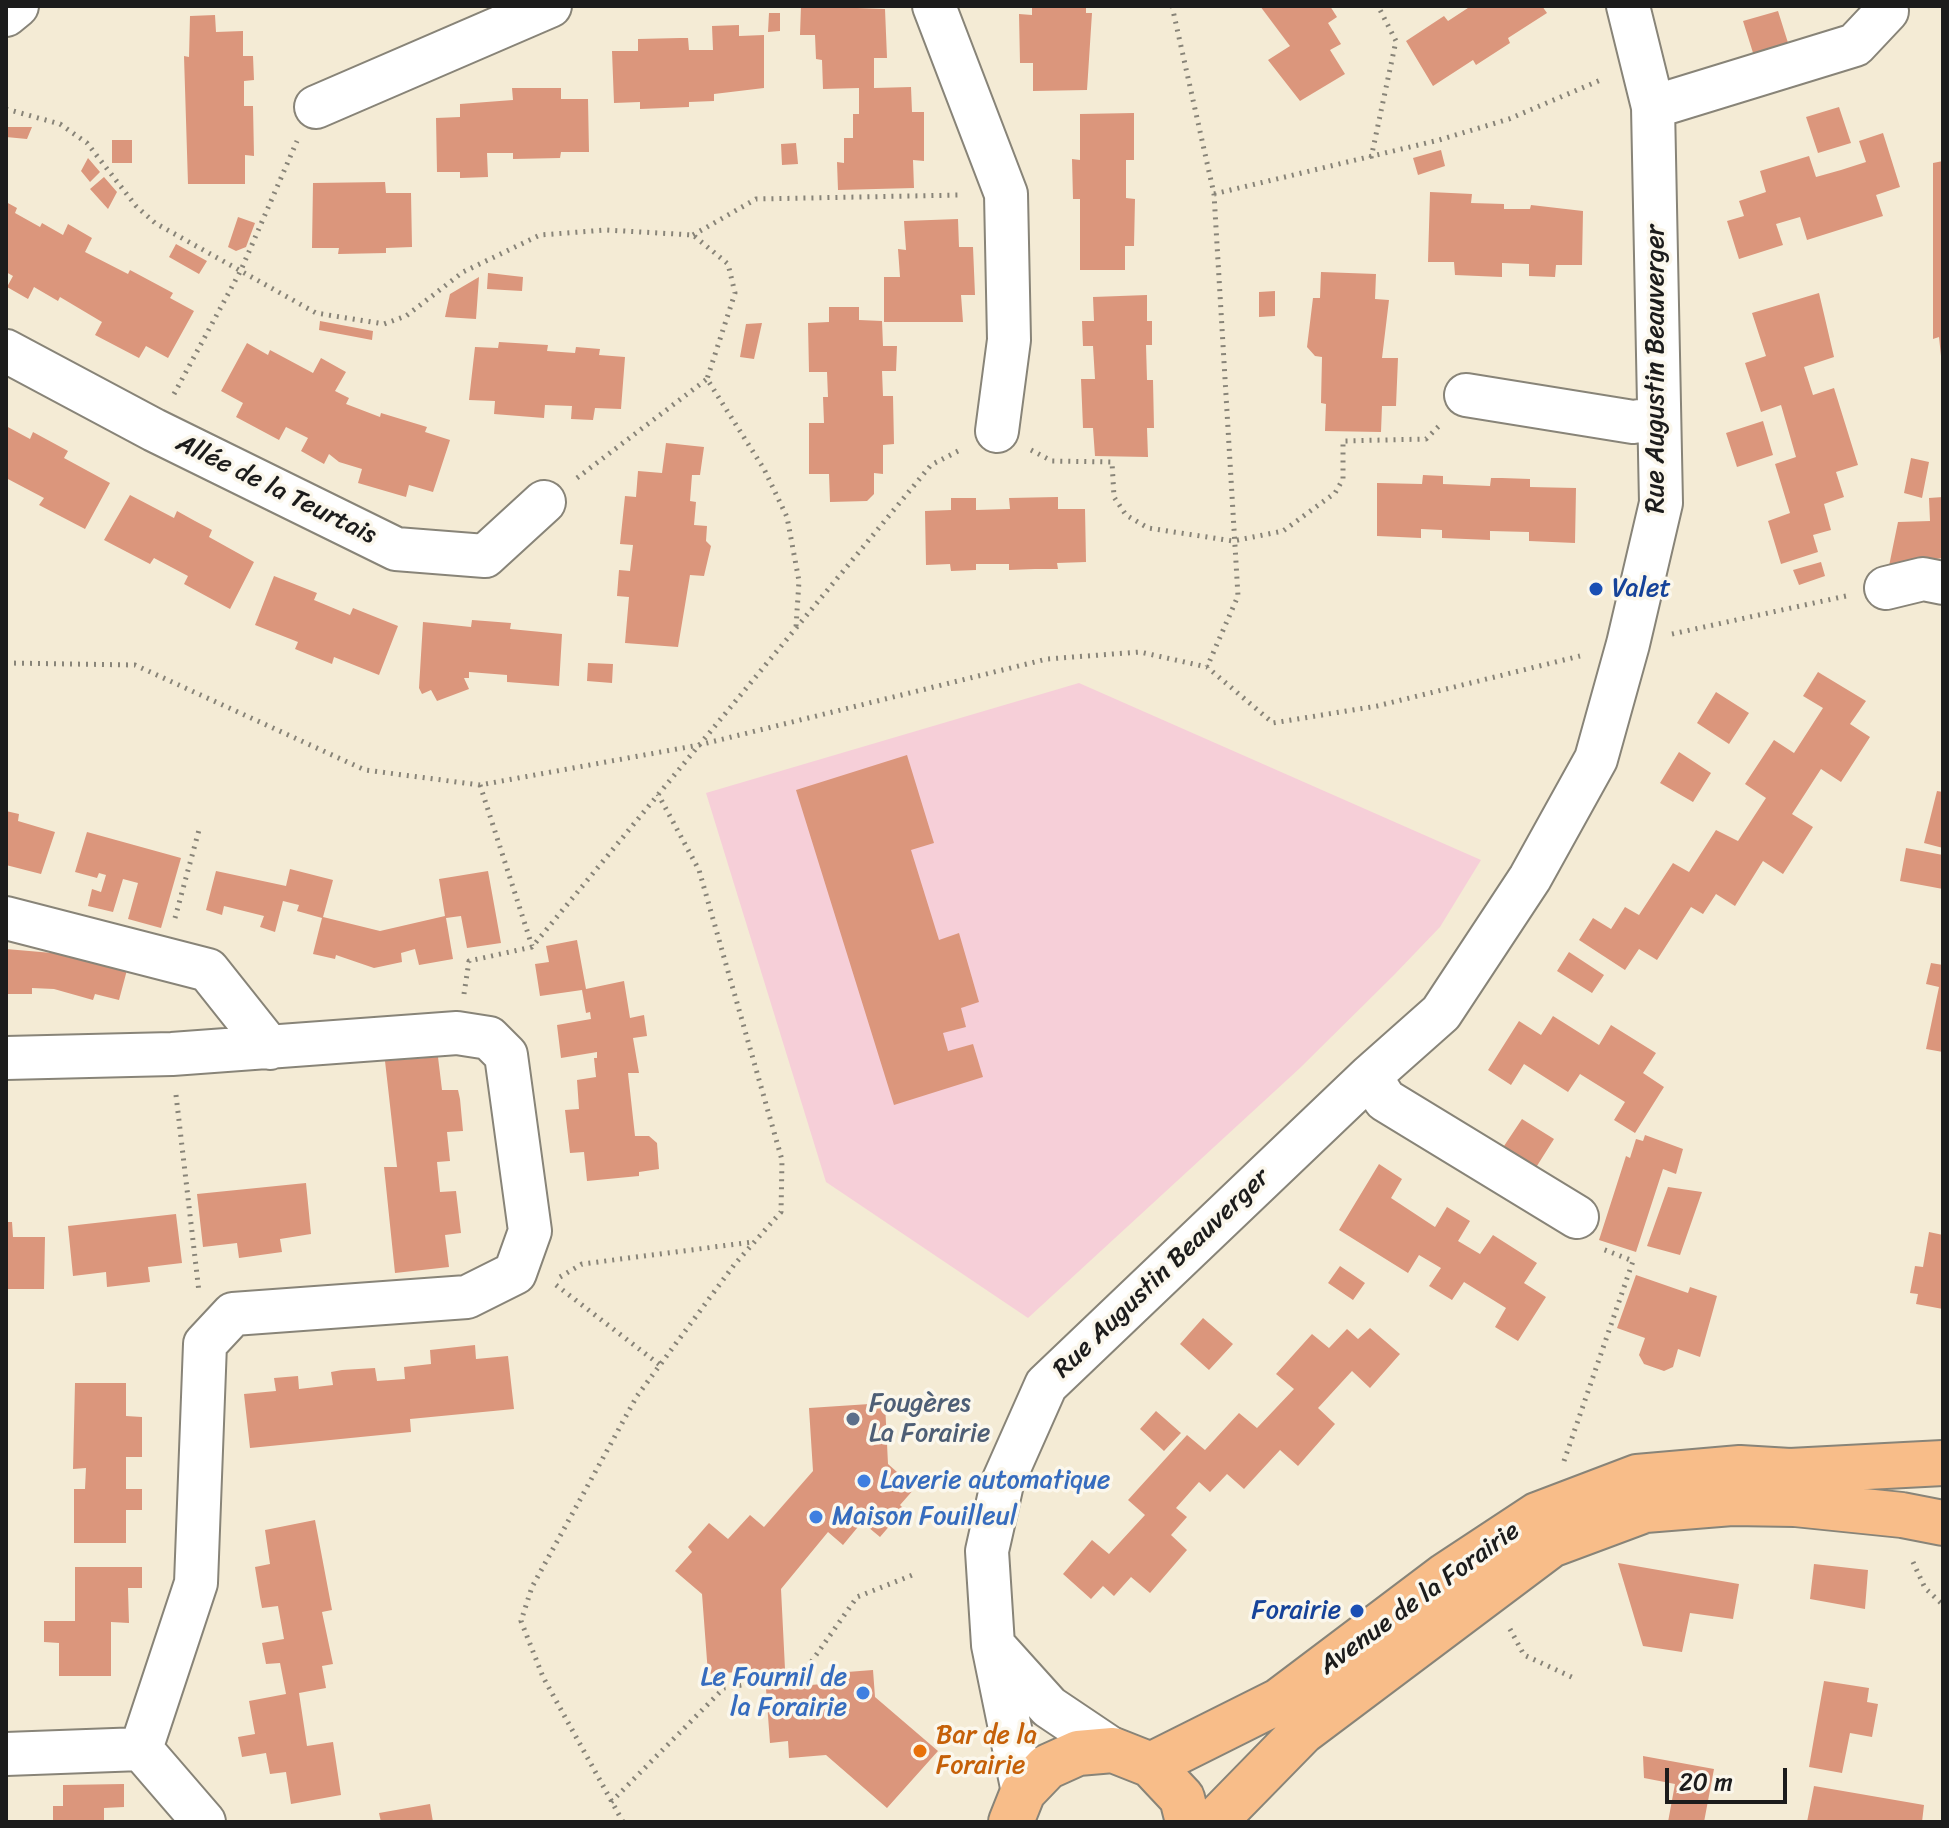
<!DOCTYPE html>
<html>
<head>
<meta charset="utf-8">
<style>
	body { margin:0 }
	#map { position:relative; width:1949px; height:1828px; overflow:hidden; background:#f4ebd5; font-family:Sriracha,sans-serif }
	canvas { display:block }
	.frame { position:absolute; inset:0; border:8px solid #1c1c1c; pointer-events:none }
	.scale { position:absolute; left:1665px; top:1768px; width:122px; height:36px; box-sizing:border-box; border:4px solid #1c1c1c; border-top:0; padding-left:10px; font-size:24px; line-height:28px; white-space:nowrap; color:#1c1c1c; -webkit-text-stroke:6px #fbf7ec; paint-order:stroke }
</style>
</head>
<body>
<div id="map">
<canvas width="1949" height="1828"></canvas>
<div class="frame"></div>
<div class="scale">20 m</div>
</div>
<script>
const ctx = document.querySelector('canvas').getContext('2d');
ctx.lineJoin = 'round';
function paint(path, color) {
  ctx.fillStyle = color;
  ctx.fill(path, 'evenodd');
}
function toPath(rows) {
  const path = new Path2D();
  for (const r of rows) {
    path.moveTo(r[0], r[1]);
    for (let i = 2; i < r.length; i += 2) path.lineTo(r[i], r[i + 1]);
  }
  return path;
}
function strokePath(path, color, width, dash) {
  ctx.strokeStyle = color;
  ctx.lineWidth = width;
  ctx.lineCap = dash ? 'butt' : 'round';
  ctx.setLineDash(dash || []);
  ctx.stroke(path);
}
function label(font, color, halo, rows, align = 'center') {
  ctx.font = font + ' Sriracha,sans-serif';
  ctx.lineWidth = 7;
  ctx.setLineDash([]);
  ctx.textBaseline = 'middle';
  ctx.strokeStyle = halo;
  ctx.fillStyle = color;
  for (const [text, x, y, turn = 0] of rows) {
    ctx.save();
    ctx.translate(x, y);
    ctx.rotate((+turn || 0) * Math.PI / 180);
    ctx.textAlign = isNaN(turn) ? turn : align;
    if (halo) ctx.strokeText(text, 0, 0);
    ctx.fillText(text, 0, 0);
    ctx.restore();
  }
}
const built = toPath([
	[1079,683,1481,860,1440,927,1394,975,1300,1068,1028,1318,826,1182,706,793]
]);
const building = toPath([
	[801,6,885,9,887,58,874,58,874,88,911,87,912,112,924,112,924,161,913,160,914,188,838,190,837,162,844,163,844,138,853,138,853,114,859,114,859,88,823,89,822,60,816,59,815,35,800,35],
	[1032,6,1086,6,1086,13,1092,13,1087,90,1033,91,1033,63,1020,63,1019,14,1032,15],
	[1260,6,1330,6,1337,17,1328,23,1341,44,1330,50,1345,74,1300,101,1268,60,1290,46],
	[1471,6,1542,6,1547,13,1508,38,1510,43,1476,65,1473,60,1433,86,1406,41,1444,16,1448,21],
	[1778,11,1789,46,1754,56,1743,21],
	[769,13,780,13,780,31,768,32],
	[215,15,216,32,243,31,243,56,253,56,254,80,244,81,244,106,253,106,254,156,245,155,245,184,188,184,184,56,189,57,190,16],
	[739,25,739,36,764,35,764,88,714,94,714,101,689,102,689,107,640,109,640,102,614,103,612,51,638,51,638,39,680,38,688,38,689,50,713,50,712,26],
	[512,88,561,88,561,99,588,99,589,152,561,152,560,158,513,159,513,153,487,153,488,177,460,178,460,172,437,172,436,118,460,117,460,104,513,100],
	[1839,107,1851,143,1818,153,1806,117],
	[1134,113,1134,160,1126,160,1126,198,1135,199,1134,246,1125,246,1125,270,1080,270,1080,199,1073,199,1072,159,1080,160,1080,114],
	[6,127,32,127,27,139,6,137],
	[1883,133,1900,187,1876,195,1883,216,1807,240,1800,217,1776,224,1783,245,1739,259,1727,221,1744,216,1739,201,1766,192,1760,171,1809,156,1816,177,1841,170,1866,162,1859,141],
	[112,140,132,140,132,163,112,163],
	[796,143,798,164,782,165,781,144],
	[1441,150,1445,166,1418,175,1413,158],
	[88,158,100,172,90,182,81,171],
	[1943,161,1943,356,1941,356,1939,337,1933,339,1933,163],
	[104,177,117,192,108,209,90,189],
	[385,182,386,193,411,193,412,247,386,248,386,253,338,254,339,248,312,248,313,183],
	[1430,192,1472,194,1471,203,1504,204,1504,209,1530,209,1531,205,1583,211,1582,265,1556,265,1555,277,1529,276,1529,264,1502,263,1502,277,1455,275,1454,262,1428,262],
	[6,202,17,208,15,213,40,227,42,223,63,235,68,224,92,238,85,252,128,274,130,270,173,293,170,298,194,311,168,358,146,346,139,358,95,335,102,322,60,297,58,301,34,287,28,299,7,287,13,276,6,272],
	[238,217,255,223,246,247,236,251,228,247],
	[958,219,959,247,973,247,975,295,961,295,963,322,884,322,884,277,900,277,898,249,906,250,904,221],
	[176,244,207,261,199,274,169,257],
	[1321,272,1376,274,1375,299,1389,300,1382,358,1398,358,1396,406,1382,406,1381,432,1325,431,1326,404,1321,403,1322,357,1315,356,1307,347,1313,298,1320,298],
	[488,273,523,277,522,291,487,289],
	[479,277,476,319,445,317,450,294],
	[1275,291,1275,316,1259,317,1259,292],
	[1819,293,1834,357,1804,367,1813,395,1834,388,1858,465,1836,472,1844,497,1824,504,1831,530,1813,535,1818,552,1781,564,1768,521,1790,513,1775,464,1796,457,1781,405,1761,412,1745,363,1766,356,1752,313],
	[1147,295,1147,321,1152,321,1152,345,1146,345,1147,380,1153,380,1154,428,1147,428,1148,457,1095,456,1093,428,1083,428,1081,379,1095,379,1093,346,1083,346,1082,321,1094,321,1093,297],
	[829,307,859,307,859,320,882,321,883,346,897,346,896,371,882,371,883,396,893,396,894,444,883,445,883,474,874,473,874,494,867,501,830,502,829,474,809,474,809,423,824,423,823,397,828,397,827,372,809,372,808,323,829,322],
	[320,321,373,331,372,340,319,330],
	[762,323,754,359,740,357,746,324],
	[499,342,548,345,547,351,575,353,576,347,600,349,599,355,625,357,621,409,595,408,593,420,571,419,572,406,545,405,544,418,494,414,495,401,469,400,475,347,498,348],
	[247,343,268,355,270,350,313,373,321,358,346,372,335,391,349,398,346,404,380,417,381,413,427,427,425,432,450,440,433,492,409,485,406,497,358,483,362,469,339,462,329,454,324,464,301,451,308,438,286,427,279,440,236,417,243,403,221,391],
	[1763,421,1773,455,1737,467,1726,433],
	[6,426,30,439,33,432,68,451,64,458,110,483,85,529,39,505,44,498,6,478],
	[666,443,704,447,700,475,692,475,690,501,696,502,694,525,707,526,706,541,711,546,704,576,690,575,678,647,625,643,629,597,617,596,619,570,630,571,633,545,620,544,625,496,636,497,638,471,662,473],
	[1911,458,1929,462,1922,498,1904,493],
	[1423,475,1443,476,1443,484,1490,486,1491,478,1502,478,1530,479,1530,487,1576,488,1575,543,1529,541,1529,532,1490,531,1490,540,1442,538,1442,530,1421,529,1421,538,1377,536,1377,483,1422,484],
	[130,495,174,518,177,511,195,521,212,530,209,537,254,562,230,609,184,584,188,576,154,558,150,564,104,540],
	[1058,497,1058,509,1085,509,1086,562,1057,563,1058,569,1035,569,1009,570,1009,564,976,564,976,570,951,571,950,564,926,565,925,511,951,510,951,498,976,498,976,510,1010,509,1009,498],
	[1943,497,1943,558,1889,566,1898,522,1930,521,1929,498],
	[1821,562,1825,576,1799,585,1793,570],
	[274,576,317,593,314,600,350,615,353,608,398,626,379,675,334,657,332,664,295,649,298,642,255,625],
	[472,620,511,623,510,629,562,634,559,686,507,682,507,675,469,672,469,678,464,678,469,689,437,701,431,690,422,694,419,688,423,622,471,627],
	[588,663,613,664,612,683,587,681],
	[1818,672,1866,701,1850,724,1870,737,1841,782,1821,769,1792,814,1813,827,1783,874,1763,861,1735,906,1716,894,1703,914,1691,907,1657,960,1639,949,1625,970,1579,940,1593,918,1611,929,1625,907,1639,915,1673,863,1689,872,1716,830,1738,841,1766,798,1745,784,1774,740,1794,753,1823,708,1803,696],
	[1716,692,1749,713,1729,744,1697,723],
	[1679,752,1711,773,1693,802,1660,783],
	[907,755,934,843,911,850,939,940,959,933,979,1002,961,1008,966,1027,943,1033,948,1051,973,1044,983,1077,894,1105,796,790],
	[1937,791,1943,792,1943,848,1924,843],
	[6,811,19,814,18,821,55,832,41,874,6,865],
	[87,832,181,858,161,928,128,919,138,883,123,879,113,912,88,906,92,889,101,892,106,875,99,873,97,878,75,872],
	[1906,848,1943,855,1943,889,1900,881],
	[290,869,333,880,323,917,380,931,445,916,439,879,488,871,501,943,467,948,461,916,446,918,453,959,419,965,415,949,401,953,402,962,374,968,336,955,335,959,313,954,322,918,297,911,299,905,283,901,275,932,260,927,264,916,224,906,222,915,206,910,216,871,286,886],
	[577,940,586,989,624,981,630,1018,644,1015,647,1036,633,1038,639,1073,628,1073,635,1136,649,1136,657,1143,659,1169,639,1172,639,1176,587,1181,584,1152,570,1153,565,1110,579,1109,577,1080,596,1077,594,1058,597,1058,597,1052,561,1058,557,1025,591,1019,590,1012,586,1013,582,990,540,996,535,964,549,962,546,946],
	[6,949,64,954,127,970,119,1000,95,994,93,1000,54,989,32,988,32,994,6,994],
	[1569,952,1604,975,1592,993,1557,971],
	[1931,963,1943,965,1943,1052,1926,1049,1939,987,1926,984],
	[1553,1016,1599,1045,1611,1025,1656,1053,1643,1073,1664,1087,1635,1133,1614,1120,1625,1102,1580,1074,1568,1092,1524,1064,1511,1085,1488,1070,1519,1021,1541,1035],
	[438,1057,442,1090,458,1090,460,1099,463,1131,447,1132,450,1161,437,1162,440,1192,456,1191,461,1233,445,1235,449,1267,395,1273,384,1167,397,1167,385,1061],
	[1522,1119,1554,1139,1535,1169,1502,1149],
	[1645,1135,1683,1149,1676,1174,1663,1169,1636,1252,1599,1240,1626,1156,1630,1158,1636,1139,1643,1141],
	[1379,1164,1402,1179,1391,1198,1435,1227,1447,1207,1470,1221,1458,1241,1480,1254,1493,1235,1537,1263,1524,1283,1546,1297,1518,1341,1495,1327,1506,1308,1464,1282,1452,1300,1429,1286,1441,1268,1419,1255,1408,1273,1339,1230],
	[306,1183,311,1234,280,1239,282,1252,239,1258,237,1243,203,1247,197,1194],
	[1668,1187,1702,1192,1680,1255,1647,1246],
	[176,1214,182,1263,148,1267,150,1282,107,1287,106,1272,73,1276,68,1226],
	[6,1222,12,1222,13,1237,45,1237,44,1289,6,1289],
	[1929,1232,1943,1235,1943,1309,1916,1304,1918,1294,1910,1293,1915,1266,1923,1267],
	[1340,1266,1365,1283,1353,1300,1328,1283],
	[1636,1275,1688,1293,1690,1287,1717,1296,1700,1357,1678,1349,1673,1367,1664,1371,1644,1364,1639,1355,1645,1338,1617,1328],
	[1203,1318,1233,1344,1209,1370,1180,1344],
	[1370,1328,1400,1354,1370,1388,1352,1371,1318,1408,1335,1424,1298,1466,1280,1450,1244,1489,1227,1474,1210,1492,1199,1482,1176,1508,1187,1517,1171,1535,1187,1550,1150,1593,1131,1577,1114,1596,1103,1586,1091,1599,1063,1574,1092,1540,1109,1554,1145,1515,1128,1500,1187,1435,1205,1450,1239,1413,1257,1428,1294,1389,1276,1374,1312,1334,1329,1348,1347,1329,1358,1339],
	[475,1345,476,1359,508,1356,514,1409,410,1419,411,1432,250,1448,244,1394,276,1391,274,1378,298,1376,299,1389,333,1385,331,1372,342,1370,375,1368,377,1381,405,1379,404,1367,431,1364,430,1350],
	[75,1383,126,1383,126,1416,142,1417,142,1457,126,1457,126,1489,142,1489,142,1510,126,1510,126,1543,74,1543,74,1489,85,1489,86,1468,73,1469],
	[885,1403,888,1464,915,1488,900,1505,904,1509,880,1537,862,1522,843,1545,828,1532,781,1589,785,1669,708,1674,702,1594,675,1571,692,1552,688,1547,709,1523,728,1539,750,1515,764,1527,813,1471,809,1408],
	[1156,1411,1181,1433,1164,1451,1140,1429],
	[315,1520,332,1610,322,1612,333,1664,322,1666,326,1688,299,1693,307,1746,333,1742,341,1795,291,1804,286,1772,270,1774,266,1753,242,1757,238,1737,255,1734,249,1701,286,1694,280,1663,266,1664,262,1643,284,1639,278,1606,262,1608,260,1598,255,1567,270,1564,265,1530],
	[1618,1563,1739,1584,1733,1619,1690,1613,1682,1652,1643,1646],
	[1814,1564,1868,1570,1865,1609,1810,1599],
	[75,1567,142,1567,142,1588,128,1588,129,1623,111,1622,111,1676,59,1676,59,1643,44,1642,44,1621,75,1621],
	[873,1670,875,1697,938,1751,887,1808,826,1755,789,1758,788,1741,770,1743,766,1689,822,1684,821,1674],
	[1824,1681,1869,1688,1867,1702,1878,1704,1872,1737,1850,1733,1842,1773,1809,1767],
	[1643,1756,1714,1769,1704,1822,1668,1822,1675,1784,1644,1778],
	[124,1784,124,1807,104,1808,104,1822,53,1822,53,1806,63,1806,63,1785],
	[1814,1786,1924,1805,1922,1822,1807,1822],
	[430,1804,433,1822,381,1822,379,1813]
]);
const path = toPath([
	[1172,6,1214,194,1238,596,1207,667],
	[6,109,60,124,87,143,136,206,155,223,316,313,384,324,406,316,463,272,540,235,606,230,693,235,728,264,735,293,707,379,764,469,787,517,799,581,796,627],
	[1371,158,1396,41,1378,6],
	[1214,194,1439,140,1509,119,1603,79],
	[693,235,756,199,961,195],
	[174,394,241,270,297,141],
	[1031,450,1052,461,1112,462,1114,497,1126,515,1148,528,1233,541,1283,531,1335,493,1343,479,1343,441,1426,439,1439,426],
	[577,478,707,379],
	[1672,634,1846,596],
	[6,663,135,665,365,770,480,785,699,745,1047,659,1140,652,1207,667,1273,723,1377,706,1580,656],
	[480,785,532,946],
	[175,918,199,830],
	[464,994,469,961,532,947,931,465,962,449],
	[176,1095,199,1292],
	[560,1277,582,1264,753,1242],
	[556,1285,660,1365],
	[1564,1461,1633,1261,1600,1248],
	[1913,1562,1925,1588,1943,1605],
	[1510,1629,1524,1655,1576,1679],
	[611,1802,724,1688,802,1675,857,1597,915,1574],
	[623,1822,543,1677,521,1621,532,1587,637,1396,734,1265,781,1212,782,1160,699,870,658,794]
]);
const street = toPath([
	[934,6,1006,194,1009,340,997,431],
	[6,15,17,6],
	[316,107,550,6],
	[1653,107,1855,45,1887,11],
	[6,351,154,430,396,549,485,556,544,502],
	[1466,395,1633,422,1659,418],
	[1886,588,1923,579,1943,583],
	[6,918,208,970,270,1048],
	[6,1058,172,1054,457,1033,489,1038,506,1055,530,1231,515,1273,467,1297,233,1314,205,1344,196,1583,141,1749,6,1754],
	[1370,1076,1385,1100,1577,1217],
	[994,1646,1049,1707,1113,1750],
	[141,1749,204,1822],
	[1023,1792,993,1645,987,1551,1002,1484,1046,1385,1370,1076,1441,1013,1530,878,1596,759,1628,644,1661,503,1653,107,1628,6]
]);
const primary = toPath([
	[1151,1765,1279,1701,1446,1575,1537,1515,1637,1477,1740,1468,1790,1471,1943,1463],
	[1011,1822,1023,1792,1047,1767,1078,1753,1113,1750,1151,1765,1182,1798,1188,1822],
	[1214,1822,1302,1732,1551,1545,1645,1510,1732,1503,1795,1504,1902,1515,1943,1523]
]);
const markers = [
	[1596,589,8,"#1a4fb4"],
	[853,1419,8,"#5c6f8a"],
	[864,1481,8,"#3f7fe0"],
	[816,1517,8,"#3f7fe0"],
	[1357,1611,8,"#1a4fb4"],
	[863,1693,8,"#3f7fe0"],
	[920,1751,8,"#e8710a"]
];
const streetNames = [
	["Rue Augustin Beauverger",1656,369,-90],
	["Allée de la Teurtais",276,490,26],
	["Rue Augustin Beauverger",1162,1274,-44],
	["Avenue de la Forairie",1420,1599,-36]
];
const transitNames = [
	["Valet",1612,589],
	["Forairie",1341,1611,"right"]
];
const serviceNames = [
	["Fougères",869,1404],
	["La Forairie",869,1434]
];
const shopNames = [
	["Laverie automatique",880,1481],
	["Maison Fouilleul",832,1517],
	["Le Fournil de",847,1678,"right"],
	["la Forairie",847,1708,"right"]
];
const foodNames = [
	["Bar de la",936,1736],
	["Forairie",936,1766]
];
paint(built, '#f6cfd8');
paint(building, '#db967c');
strokePath(street, '#888478', 46);
strokePath(primary, '#888478', 48);
strokePath(path, '#888478', 5, [2, 6]);
strokePath(street, '#fff', 42);
strokePath(primary, '#f8bd89', 44);
for (const [x, y, r, color] of markers) {
  const dot = new Path2D();
  dot.arc(x, y, r, 0, 2 * Math.PI);
  ctx.fillStyle = color;
  ctx.fill(dot);
  strokePath(dot, '#fbf7ec', 3);
}
label('26px', '#1c1c1c', '#fbf7ec', streetNames);
label('26px', '#164399', '#fbf7ec', transitNames, 'left');
label('26px', '#4e5e75', '#fbf7ec', serviceNames, 'left');
label('26px', '#366cbe', '#fbf7ec', shopNames, 'left');
label('26px', '#c56008', '#fbf7ec', foodNames, 'left');
</script>
</body>
</html>
